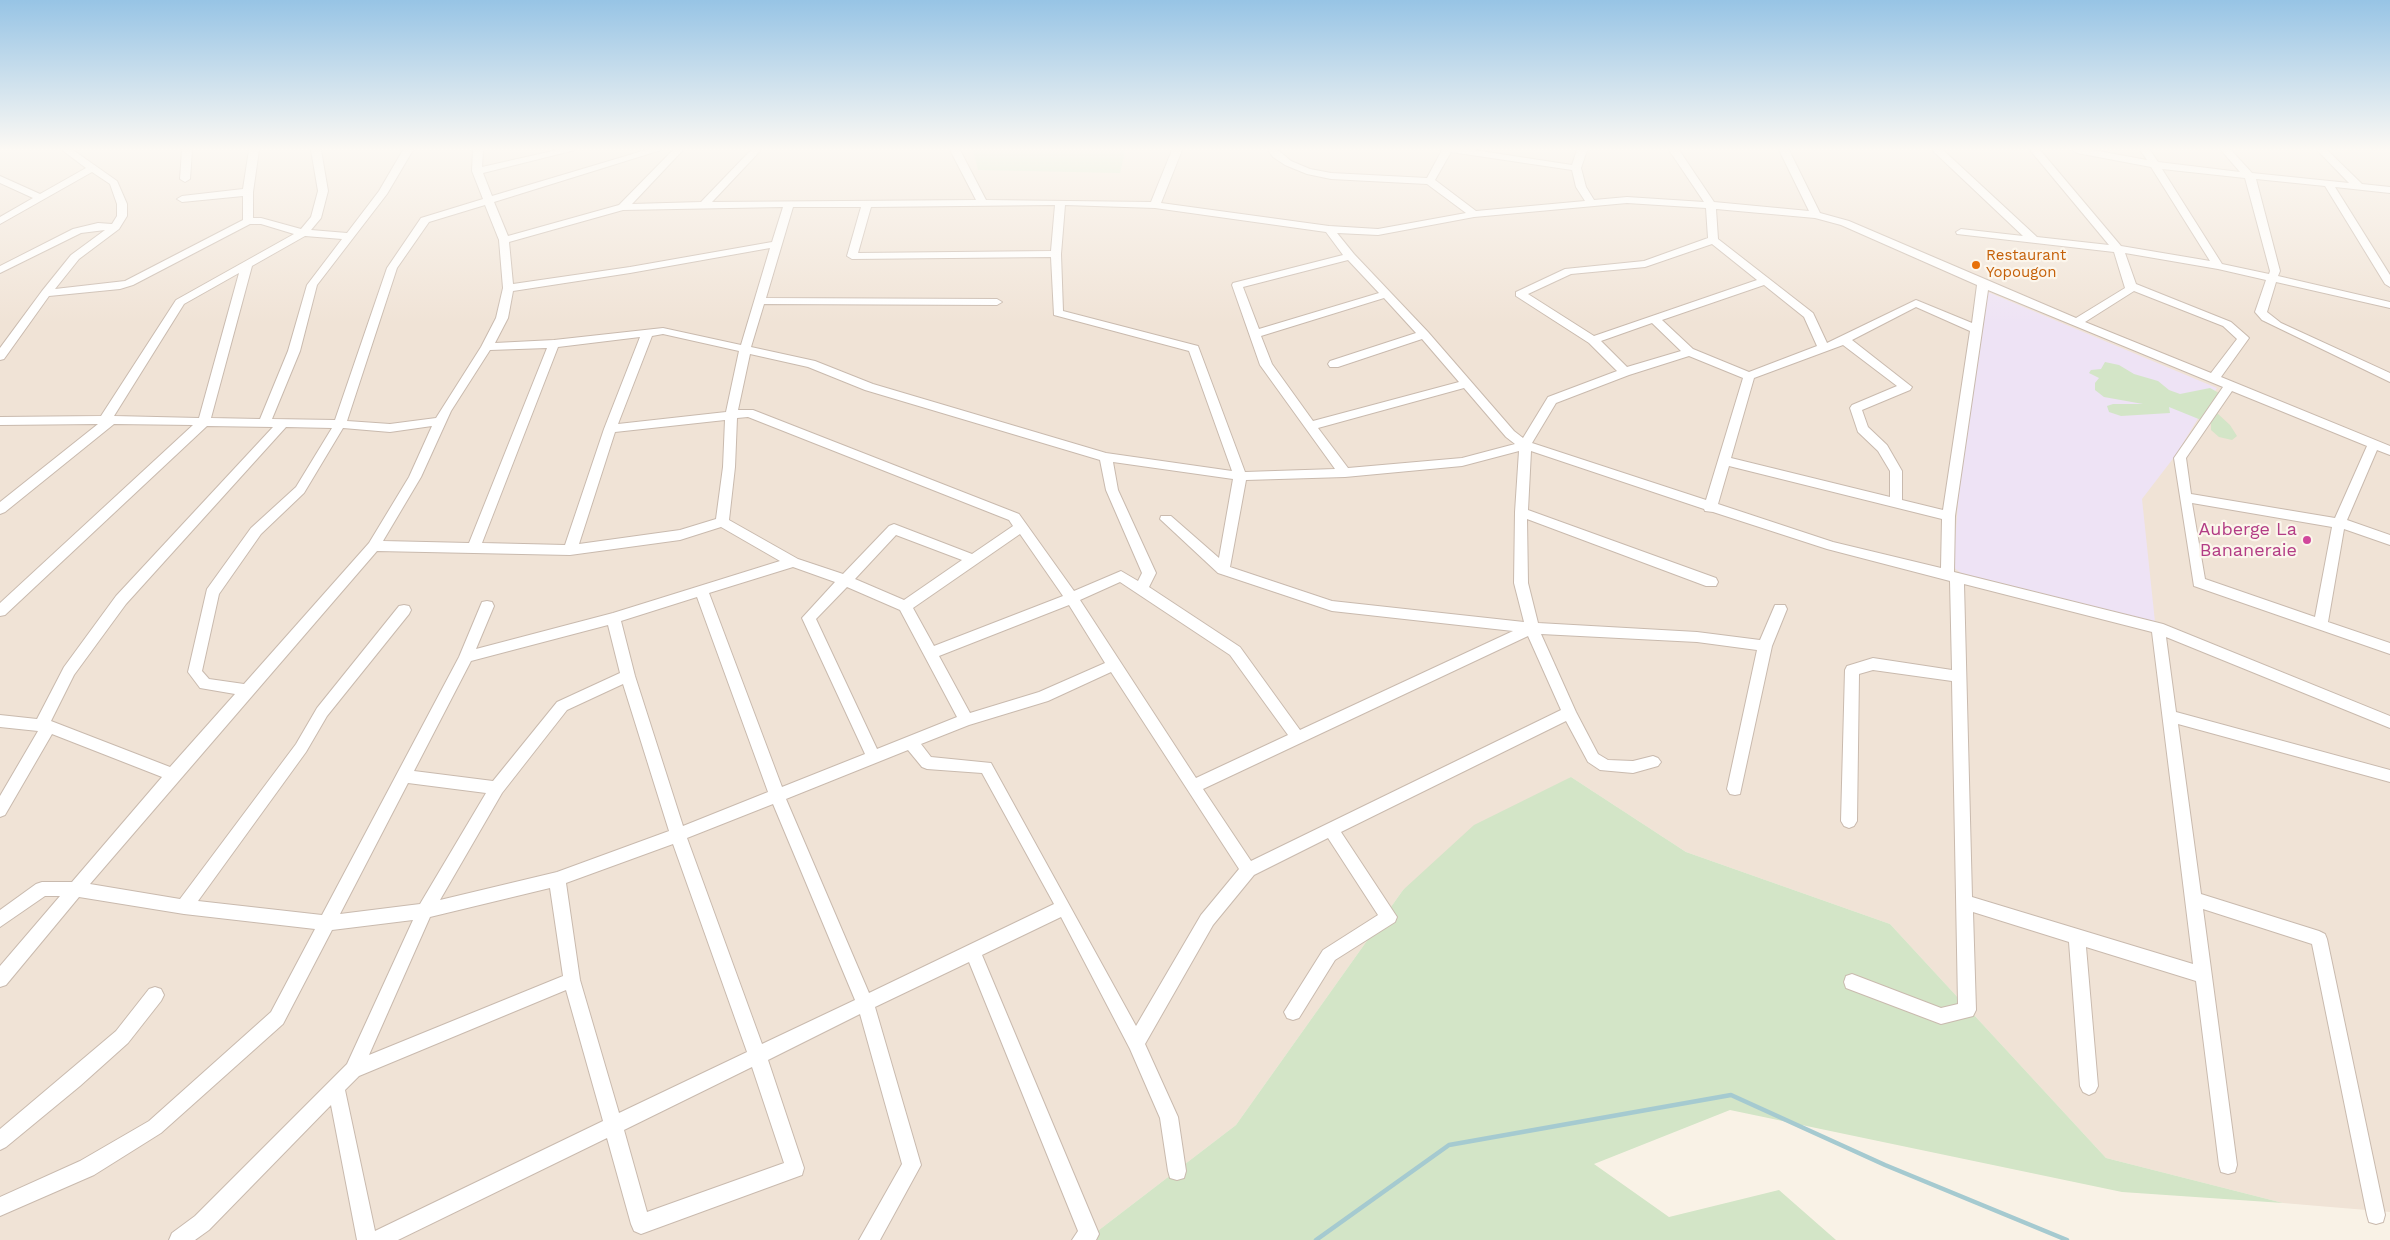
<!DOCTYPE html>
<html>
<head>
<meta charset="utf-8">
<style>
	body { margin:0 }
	canvas { display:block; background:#f9f2e6 }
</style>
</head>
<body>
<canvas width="2390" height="1240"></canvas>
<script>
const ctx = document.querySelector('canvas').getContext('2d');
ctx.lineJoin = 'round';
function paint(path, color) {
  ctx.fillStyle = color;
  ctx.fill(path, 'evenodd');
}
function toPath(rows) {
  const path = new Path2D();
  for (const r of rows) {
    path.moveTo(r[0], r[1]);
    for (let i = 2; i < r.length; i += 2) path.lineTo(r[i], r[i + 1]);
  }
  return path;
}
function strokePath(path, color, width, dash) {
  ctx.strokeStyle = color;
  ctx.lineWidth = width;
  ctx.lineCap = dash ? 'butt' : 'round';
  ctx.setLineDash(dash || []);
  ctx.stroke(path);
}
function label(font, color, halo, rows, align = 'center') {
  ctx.font = font + ' "Work Sans",sans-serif';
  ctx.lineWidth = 4.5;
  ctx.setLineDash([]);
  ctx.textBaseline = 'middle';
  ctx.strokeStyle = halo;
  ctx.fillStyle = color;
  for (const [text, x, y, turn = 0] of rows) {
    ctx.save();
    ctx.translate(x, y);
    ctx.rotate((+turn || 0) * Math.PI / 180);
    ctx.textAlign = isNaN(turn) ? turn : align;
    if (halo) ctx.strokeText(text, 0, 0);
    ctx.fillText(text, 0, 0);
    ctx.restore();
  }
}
const residential = toPath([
	[0,150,2390,150,2390,1212,2283,1203,2106,1158,1890,924,1686,852,1571,777,1403,890,1236,1125,1086,1240,0,1240]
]);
const education = toPath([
	[1983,290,2217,388,2175,456,2142,499,2155,622,1961,573,1953,567,1960,477]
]);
const green = toPath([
	[973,150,1125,150,1125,152,1120,173,978,170],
	[2105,362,2119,365,2134,374,2158,381,2169,390,2180,394,2210,388,2219,393,2223,403,2217,413,2230,425,2237,436,2232,440,2219,437,2211,430,2211,424,2169,407,2170,413,2121,416,2109,412,2107,406,2113,404,2143,404,2104,397,2095,390,2095,383,2099,378,2089,373,2091,370,2101,369],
	[1571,777,1686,852,1890,924,2106,1158,2283,1203,2122,1192,1730,1110,1594,1164,1669,1217,1779,1190,1836,1240,1086,1240,1236,1125,1403,890,1474,825]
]);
const stream = toPath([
	[1316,1240,1449,1145,1731,1095,1885,1165,2067,1240]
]);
const minor = toPath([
	[62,150,73,150,117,181,127,204,127,216,119,229,79,259,55,289,125,281,243,220,243,196,182,202,177,199,182,196,243,189,249,150,259,150,253,192,253,218,261,218,301,229,311,217,318,191,311,150,321,150,328,191,321,218,311,230,347,233,379,191,403,150,413,150,387,194,317,285,300,351,272,419,335,420,387,268,421,218,483,199,472,171,473,150,483,150,482,167,557,150,575,150,483,173,492,196,646,150,661,150,494,202,508,236,619,205,673,150,683,150,632,204,701,202,751,150,761,150,712,202,976,200,950,150,960,150,986,200,1151,202,1172,150,1182,150,1161,203,1329,226,1378,229,1466,213,1427,184,1331,179,1307,174,1285,165,1273,157,1268,150,1278,150,1291,161,1310,169,1331,173,1427,178,1442,150,1474,150,1572,165,1577,150,1587,150,1581,168,1586,187,1594,200,1627,197,1704,202,1669,150,1679,150,1714,202,1809,211,1779,150,1789,150,1820,213,1849,221,2076,318,2125,288,2114,252,1957,234,1956,232,1961,229,2023,236,1932,150,1943,150,2037,237,2109,245,2030,150,2040,150,2121,246,2210,261,2151,167,2077,153,2072,150,2093,150,2147,160,2140,150,2150,150,2158,162,2240,172,2221,150,2231,150,2252,173,2349,183,2317,150,2327,150,2362,184,2390,187,2390,193,2335,187,2390,275,2390,287,2385,284,2325,186,2256,179,2280,271,2278,276,2390,302,2390,308,2276,282,2267,312,2281,323,2390,373,2390,382,2262,320,2255,312,2266,280,2218,269,2125,253,2136,284,2231,322,2247,336,2249,338,2221,377,2390,446,2390,455,2377,450,2347,520,2390,535,2390,545,2344,529,2328,622,2390,643,2390,654,2194,586,2174,458,2223,387,1988,290,1955,516,1954,572,2163,624,2390,716,2390,728,2166,637,2176,712,2390,770,2390,782,2178,724,2201,894,2319,931,2325,934,2327,939,2385,1215,2383,1222,2376,1224,2369,1222,2367,1215,2312,944,2203,909,2237,1165,2235,1172,2228,1174,2221,1172,2219,1165,2196,981,2086,947,2098,1086,2095,1092,2089,1095,2083,1092,2080,1086,2069,942,1973,912,1976,1010,1973,1016,1941,1024,1846,988,1844,982,1846,976,1852,974,1941,1008,1958,1004,1952,681,1873,670,1859,674,1857,821,1854,826,1849,828,1844,826,1841,821,1845,670,1847,666,1873,658,1952,670,1950,581,1827,549,1713,512,1705,511,1704,509,1531,451,1528,510,1716,578,1718,582,1716,586,1706,586,1527,519,1528,583,1538,623,1697,632,1760,640,1775,605,1785,605,1787,609,1772,646,1740,794,1735,795,1730,794,1727,789,1757,650,1697,642,1541,634,1576,712,1598,754,1608,760,1633,761,1653,756,1658,758,1661,762,1658,766,1633,773,1600,770,1588,762,1566,721,1341,832,1397,917,1395,922,1335,960,1299,1018,1293,1020,1287,1018,1284,1012,1323,950,1378,915,1328,838,1254,875,1213,925,1145,1044,1178,1117,1186,1171,1184,1178,1177,1180,1170,1178,1168,1171,1160,1118,1130,1049,1061,917,982,955,1099,1234,1096,1240,1072,1240,1078,1231,969,962,875,1007,921,1165,880,1240,859,1240,902,1164,860,1014,768,1060,804,1168,802,1175,641,1234,634,1231,631,1224,607,1138,398,1240,357,1240,331,1105,209,1230,195,1240,169,1240,172,1233,195,1216,347,1064,413,920,332,930,283,1024,161,1133,94,1175,0,1216,0,1197,80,1161,149,1121,271,1012,315,929,184,914,79,897,6,985,0,987,0,966,60,896,45,896,0,927,0,910,36,884,42,882,72,882,162,777,52,734,5,815,0,817,0,796,38,731,0,727,0,715,37,719,64,667,116,596,273,427,207,426,5,615,0,616,0,603,193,425,114,424,5,512,0,514,0,502,98,424,0,425,0,417,101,416,176,300,294,234,261,224,250,224,133,285,120,289,49,296,4,359,0,360,0,348,42,291,71,255,105,230,81,233,0,273,0,266,73,229,98,223,112,224,117,216,117,204,110,184,92,172,0,224,0,217,33,198,0,183,0,176,40,194,86,168,62,150],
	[1451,152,1572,170,1576,187,1585,201,1476,211,1435,180,1451,152],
	[2162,169,2245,178,2270,271,2269,274,2222,264,2162,169],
	[1627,203,1706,208,1708,238,1644,261,1565,269,1516,292,1516,296,1589,343,1617,371,1548,397,1523,438,1514,431,1428,332,1354,254,1337,233,1378,235,1474,217,1627,203],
	[485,205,499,240,503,288,496,318,481,347,436,418,390,424,347,421,397,268,429,222,485,205],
	[1055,205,1051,251,858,253,871,207,1055,205],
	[1065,205,1155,208,1326,232,1343,255,1233,283,1232,285,1260,365,1335,469,1245,472,1198,346,1063,311,1061,254,1065,205],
	[783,207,772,242,630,267,513,284,509,242,623,210,783,207],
	[793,207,861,207,847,256,852,259,1051,257,1054,315,1189,351,1232,471,1106,453,873,384,815,361,751,347,764,304,997,305,1002,302,997,299,766,298,793,207],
	[1716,209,1815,218,1841,225,1977,285,1972,323,1916,300,1827,343,1813,313,1718,239,1716,209],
	[305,236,342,239,307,285,288,351,260,419,211,418,252,266,305,236],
	[1712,244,1757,280,1594,336,1528,294,1571,274,1645,267,1712,244],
	[770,248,741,345,663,328,554,340,495,343,508,318,513,291,630,273,770,248],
	[1348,260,1379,293,1259,329,1243,287,1348,260],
	[239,273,199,418,114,416,184,304,239,273],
	[1764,285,1804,317,1817,346,1749,372,1693,349,1662,320,1764,285],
	[2134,291,2223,326,2237,339,2211,373,2085,322,2134,291],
	[1384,298,1416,333,1330,361,1328,364,1330,367,1338,367,1422,339,1459,382,1313,421,1272,364,1261,336,1384,298],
	[1916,307,1970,331,1943,510,1902,500,1902,471,1887,445,1868,427,1862,410,1910,390,1912,387,1852,340,1916,307],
	[1652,323,1681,351,1627,367,1601,341,1652,323],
	[663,334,739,351,726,412,618,424,652,336,663,334],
	[640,337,604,429,565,545,482,543,558,347,640,337],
	[1843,345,1897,386,1852,405,1850,408,1858,432,1878,451,1890,471,1890,497,1731,458,1754,378,1843,345],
	[547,348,469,543,383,541,421,477,451,411,490,350,547,348],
	[750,354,808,367,865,390,1100,460,1106,490,1142,573,1138,581,1121,571,1074,591,1019,514,753,410,738,410,750,354],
	[1689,356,1743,378,1706,500,1532,443,1556,403,1629,375,1689,356],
	[1464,388,1506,437,1515,444,1462,458,1348,468,1318,428,1464,388],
	[2232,391,2367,446,2335,518,2191,494,2186,458,2232,391],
	[748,417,1009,520,1013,526,972,554,894,524,889,526,843,574,798,559,729,520,735,467,737,418,748,417],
	[725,420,723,467,716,519,680,530,579,544,615,432,725,420],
	[432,426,409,477,369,543,244,684,209,679,202,671,219,594,261,534,304,493,343,428,390,432,432,426],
	[286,427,332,428,296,487,251,528,207,589,188,672,200,688,235,694,170,767,51,721,74,675,126,604,286,427],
	[1519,451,1515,512,1514,583,1524,622,1332,601,1230,567,1246,480,1345,477,1462,466,1519,451],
	[1113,462,1233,479,1219,558,1171,516,1161,516,1160,519,1218,573,1332,611,1513,631,1300,730,1240,647,1149,587,1156,573,1118,490,1113,462],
	[1729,466,1942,519,1941,568,1833,542,1718,504,1729,466],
	[2192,503,2332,527,2315,617,2205,579,2192,503],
	[721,527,780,561,613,613,476,649,494,606,492,602,487,601,482,602,459,657,322,915,198,901,306,752,327,716,409,614,411,610,409,606,404,605,399,606,317,708,296,744,180,899,90,884,377,551,570,555,680,540,721,527],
	[1020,534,1063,596,934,646,913,608,1020,534],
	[896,535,962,560,904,600,855,579,896,535],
	[793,567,835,582,802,618,865,754,782,787,709,593,793,567],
	[1120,582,1230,655,1288,735,1196,778,1080,600,1120,582],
	[1964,584,2152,632,2193,964,1972,897,1964,584],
	[847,587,900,610,957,717,877,749,816,619,847,587],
	[697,597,768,792,683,826,635,676,621,621,697,597],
	[1069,605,1105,663,1039,692,970,713,939,656,1069,605],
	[608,625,620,673,557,702,493,781,414,771,471,661,608,625],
	[1528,636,1561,710,1251,861,1203,789,1528,636],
	[1111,672,1239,869,1201,915,1136,1026,991,763,931,757,921,744,969,725,1048,701,1111,672],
	[623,684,669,831,557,872,440,900,502,793,567,710,623,684],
	[908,750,922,767,927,769,982,773,1054,904,869,993,786,799,908,750],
	[408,783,486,793,420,904,340,914,408,783],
	[773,804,855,1000,762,1044,687,838,773,804],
	[673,844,747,1052,619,1113,580,980,566,883,673,844],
	[550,888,563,976,369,1055,430,917,550,888],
	[566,990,603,1121,375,1231,345,1090,359,1076,566,990],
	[752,1067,784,1163,647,1212,624,1130,752,1067],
	[182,150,192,150,190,179,185,182,180,179,182,150],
	[155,987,161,989,164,995,161,1001,128,1043,80,1086,6,1147,0,1150,0,1129,116,1031,149,989,155,987]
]);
const markers = [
	[1976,265,5,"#e8710a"],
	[2307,540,5,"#d1479c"]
];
const farFoodnames = [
	["Restaurant",1986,256],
	["Yopougon",1986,273]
];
const hotelNames = [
	["Auberge La",2297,530],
	["Bananeraie",2297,551]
];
paint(residential, '#f0e3d6');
paint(education, '#eee3f5');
paint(green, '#d3e5c7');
strokePath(stream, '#a5cad0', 4.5);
strokePath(minor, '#c9baae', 2);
paint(minor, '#fff');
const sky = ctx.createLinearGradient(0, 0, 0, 324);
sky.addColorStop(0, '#97c4e5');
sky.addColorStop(0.46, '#fcf9f4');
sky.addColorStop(1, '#fcf9f400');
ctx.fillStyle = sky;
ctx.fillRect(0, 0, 2390, 324);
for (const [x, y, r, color] of markers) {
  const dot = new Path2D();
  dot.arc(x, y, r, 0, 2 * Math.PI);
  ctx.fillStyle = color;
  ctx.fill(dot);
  strokePath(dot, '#fcf6ec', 2);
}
label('15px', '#c56008', '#fcf6ec', farFoodnames, 'left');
label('18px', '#b23c85', '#fcf6ec', hotelNames, 'right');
</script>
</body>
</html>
